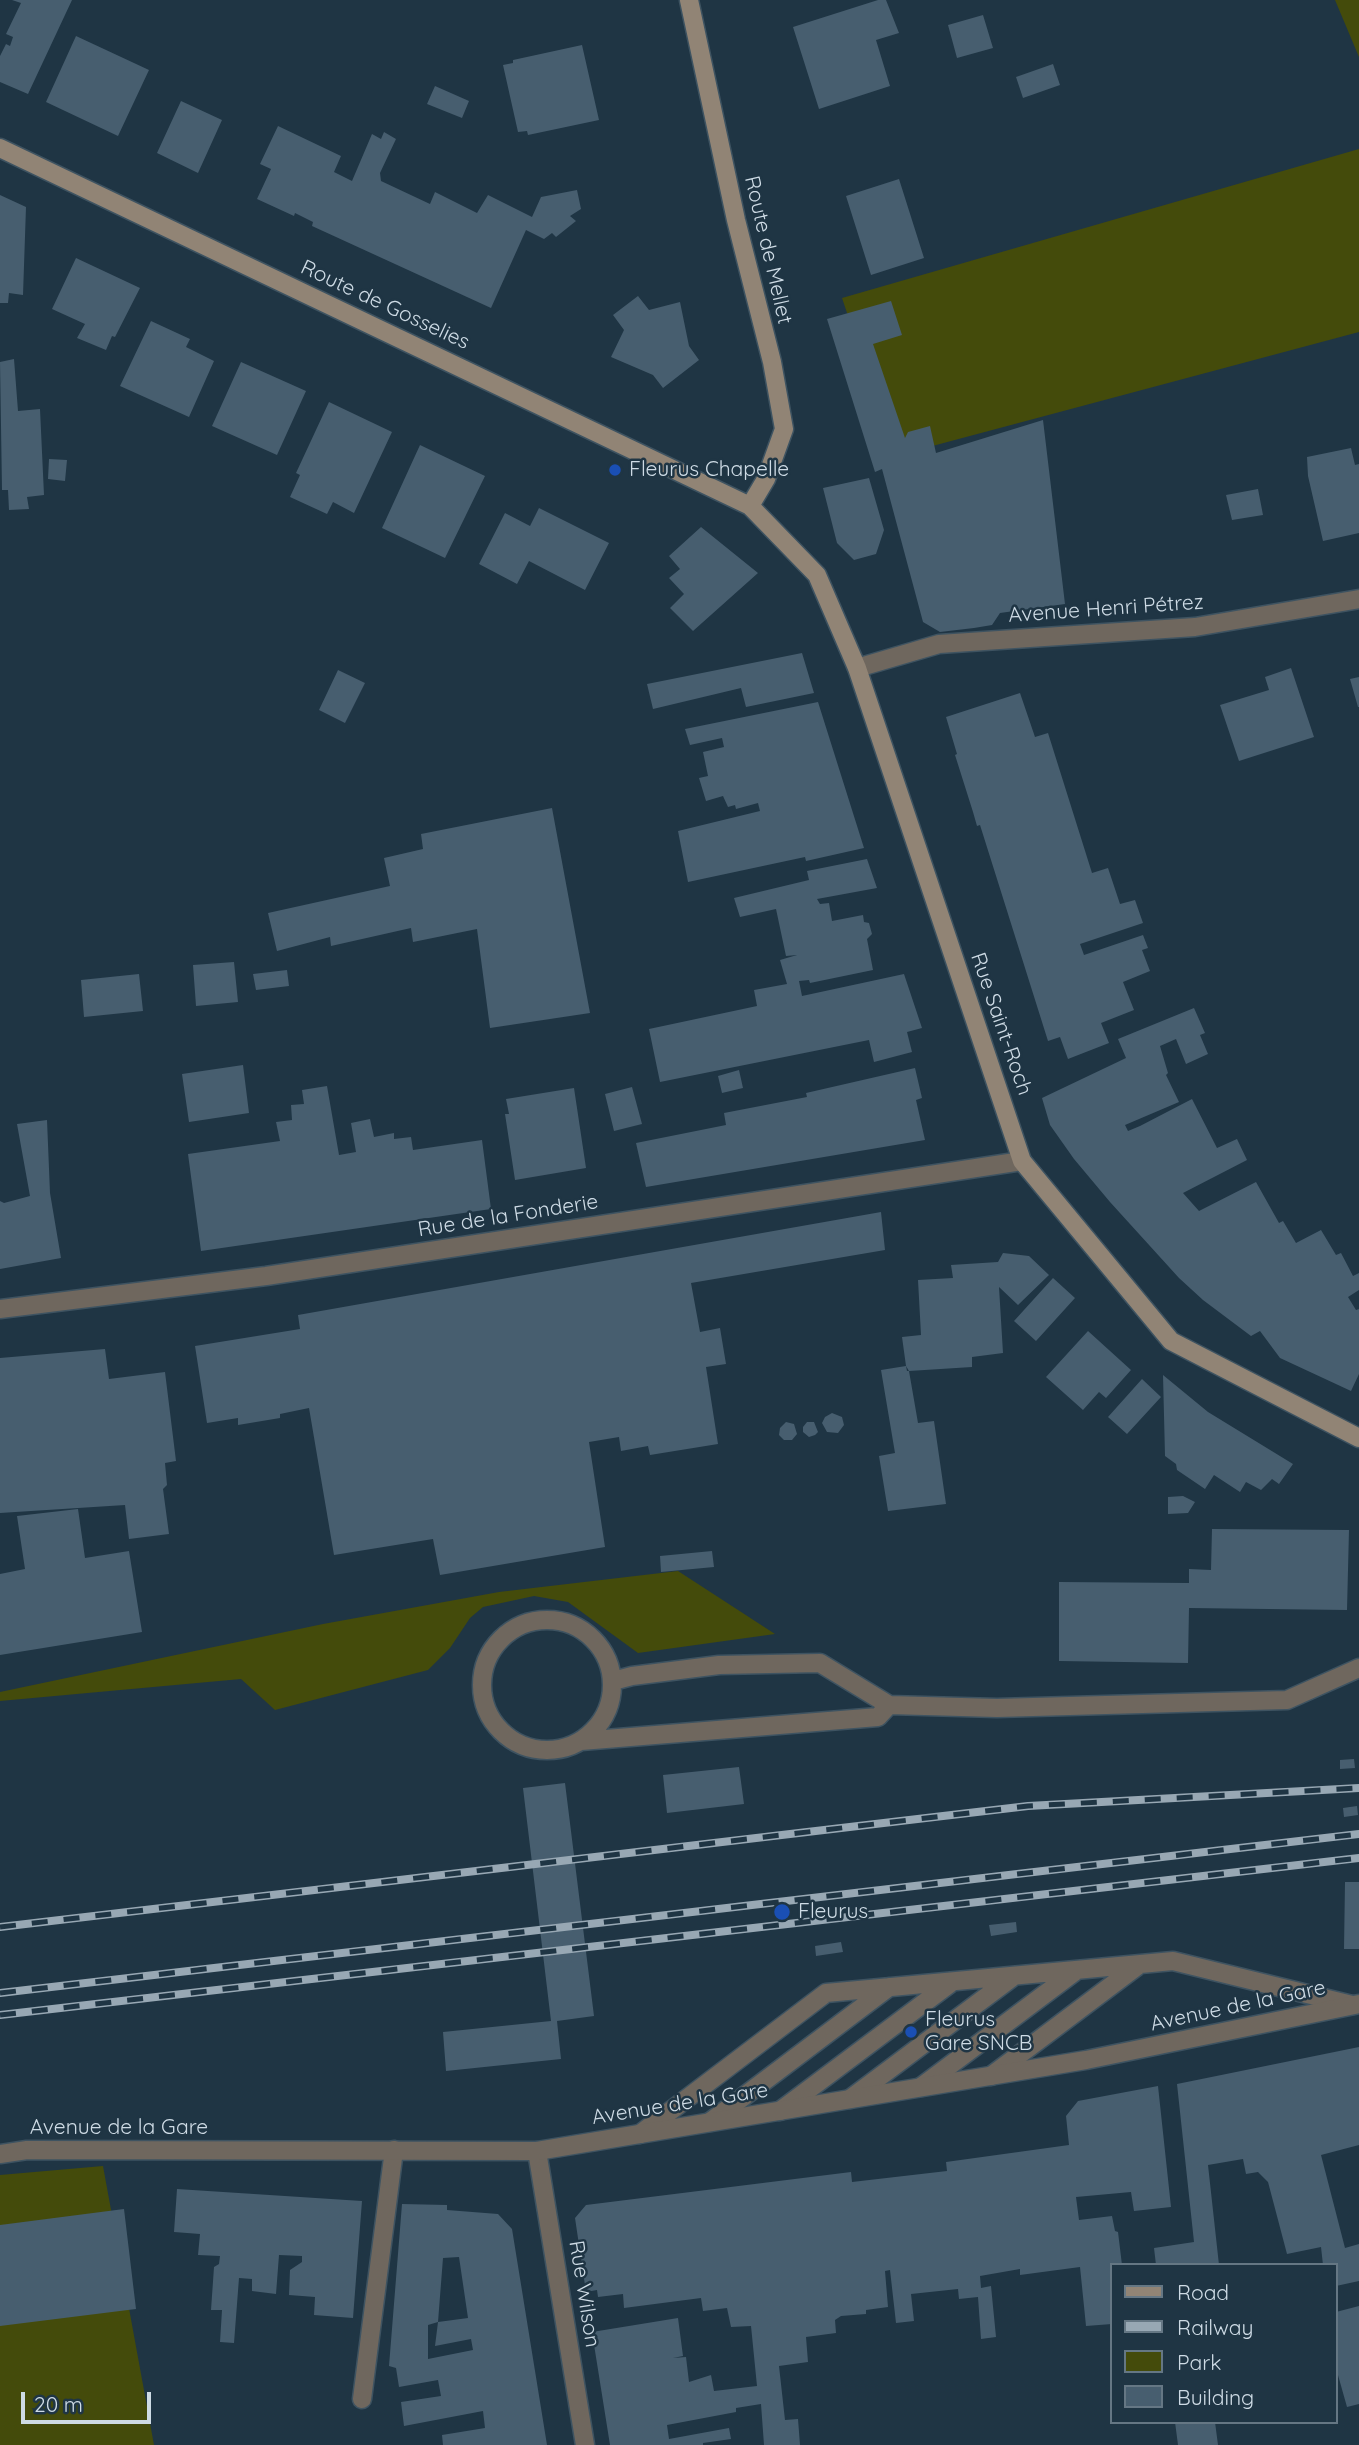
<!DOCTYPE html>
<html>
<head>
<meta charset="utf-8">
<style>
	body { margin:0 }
	#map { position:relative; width:1359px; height:2445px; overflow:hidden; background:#1f3544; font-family:Quicksand,sans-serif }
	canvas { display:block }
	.legend { position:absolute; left:1110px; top:2263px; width:228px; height:161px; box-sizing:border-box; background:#1f3544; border:2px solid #657784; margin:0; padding:9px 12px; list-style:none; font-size:21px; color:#cedbe5 }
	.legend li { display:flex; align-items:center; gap:14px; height:35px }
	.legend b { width:35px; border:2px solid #657784 }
	.scale { position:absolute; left:21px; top:2392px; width:130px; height:32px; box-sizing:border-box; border:4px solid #cedbe5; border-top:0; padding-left:9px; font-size:21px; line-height:24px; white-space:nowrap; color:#cedbe5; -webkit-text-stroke:5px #1f3544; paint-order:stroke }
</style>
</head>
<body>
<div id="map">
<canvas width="1359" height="2445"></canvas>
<ul class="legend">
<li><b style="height:9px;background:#918475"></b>Road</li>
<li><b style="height:9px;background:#98a8b4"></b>Railway</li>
<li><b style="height:19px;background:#444b0b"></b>Park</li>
<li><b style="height:19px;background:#475e6f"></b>Building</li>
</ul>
<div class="scale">20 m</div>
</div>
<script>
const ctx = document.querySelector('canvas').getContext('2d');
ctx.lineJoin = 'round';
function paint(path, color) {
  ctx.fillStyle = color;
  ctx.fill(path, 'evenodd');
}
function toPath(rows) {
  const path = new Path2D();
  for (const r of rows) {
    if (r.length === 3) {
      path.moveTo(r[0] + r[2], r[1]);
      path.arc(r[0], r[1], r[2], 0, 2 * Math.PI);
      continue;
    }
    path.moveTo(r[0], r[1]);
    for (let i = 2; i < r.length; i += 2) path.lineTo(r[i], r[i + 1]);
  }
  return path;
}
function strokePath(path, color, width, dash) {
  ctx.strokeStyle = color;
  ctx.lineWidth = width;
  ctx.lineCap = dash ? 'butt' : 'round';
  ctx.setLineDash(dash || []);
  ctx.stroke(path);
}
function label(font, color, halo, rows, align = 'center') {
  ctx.font = font + ' Quicksand,sans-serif';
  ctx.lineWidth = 5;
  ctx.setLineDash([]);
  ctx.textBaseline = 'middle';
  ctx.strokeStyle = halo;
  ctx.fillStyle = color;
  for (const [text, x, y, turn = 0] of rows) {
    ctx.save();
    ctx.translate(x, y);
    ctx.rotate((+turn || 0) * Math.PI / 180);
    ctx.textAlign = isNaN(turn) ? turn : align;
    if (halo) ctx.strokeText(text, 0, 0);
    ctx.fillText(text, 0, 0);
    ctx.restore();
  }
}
const green = toPath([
	[1335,0,1359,0,1359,57],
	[1359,149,1359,332,895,456,842,298],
	[678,1571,775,1634,638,1653,568,1602,534,1596,483,1607,470,1618,450,1648,428,1670,275,1710,241,1679,0,1701,0,1692,323,1624,499,1592],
	[103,2166,154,2445,0,2445,0,2175]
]);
const building = toPath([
	[12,0,72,0,28,94,0,82,0,56,6,44,10,46,13,37,6,34,21,3],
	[878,0,886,0,899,33,876,40,890,86,819,109,793,27],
	[983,15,993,48,957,58,948,25],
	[76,36,149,70,118,136,46,102],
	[582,45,599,120,528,135,527,131,518,132,503,65,513,63,513,60],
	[1053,64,1060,85,1023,98,1016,77],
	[435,86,469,101,462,118,427,104],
	[181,101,222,120,198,173,157,153],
	[278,126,341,156,334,172,352,181,372,134,381,139,384,132,396,139,380,173,381,181,430,204,435,192,477,213,488,195,532,217,541,197,577,190,581,209,570,216,576,221,556,237,552,233,544,239,526,230,491,308,312,226,313,222,295,213,294,216,257,199,271,169,260,164],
	[899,179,924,258,871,275,846,196],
	[0,195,26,207,23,295,9,293,8,303,0,303],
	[76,258,140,288,115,337,112,336,106,350,77,338,85,324,52,309],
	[638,296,649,310,680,302,689,346,699,360,663,388,653,375,611,357,624,330,613,315],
	[891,301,902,335,873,344,905,438,908,432,930,426,936,453,1043,420,1065,604,1000,613,992,625,974,628,940,632,923,622,882,469,875,472,827,319],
	[151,321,190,339,186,347,214,361,189,417,120,386],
	[14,359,18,411,40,409,44,495,27,497,29,509,9,510,8,490,2,490,0,362],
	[241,362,306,391,277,455,212,426],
	[329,402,392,432,354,513,333,502,327,514,290,497,300,475,296,473],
	[420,445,485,476,445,558,382,528],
	[1351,448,1355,465,1359,464,1359,533,1323,541,1308,476,1307,457],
	[49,459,67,460,65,481,48,479],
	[869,478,884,530,876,554,854,560,837,543,823,488],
	[1258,489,1263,515,1232,520,1226,495],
	[539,508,609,543,585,590,529,561,517,584,479,564,505,513,530,526],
	[701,527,758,573,693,631,670,608,684,594,669,578,680,569,669,556],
	[802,653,814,693,746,707,741,688,653,709,647,684],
	[1291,668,1314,737,1239,761,1220,705,1269,690,1265,677],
	[338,670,365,683,345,723,319,710],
	[1359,677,1359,707,1358,707,1350,679],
	[1020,693,1035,737,1048,733,1092,873,1108,868,1120,904,1135,900,1143,923,1080,944,1084,955,1143,935,1148,948,1142,950,1150,971,1123,982,1134,1010,1101,1023,1109,1043,1068,1059,1060,1037,1048,1041,980,825,977,826,973,812,955,755,957,754,946,717],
	[818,702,864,848,806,861,805,857,688,882,678,831,760,811,758,803,736,809,735,805,728,807,723,796,706,801,699,778,708,776,703,752,724,747,722,738,690,745,685,729],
	[552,808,590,1013,490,1028,477,929,413,942,411,928,331,946,330,937,277,951,268,913,390,886,384,858,423,849,421,834],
	[867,859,877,888,817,899,820,904,829,903,832,921,863,915,864,922,869,923,872,934,867,939,873,970,810,983,809,980,799,981,802,996,904,974,922,1028,907,1032,912,1052,874,1062,869,1040,660,1082,649,1029,757,1006,754,990,787,984,780,960,797,955,786,956,776,909,740,917,734,898,809,880,807,871],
	[234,962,238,1002,196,1006,193,965],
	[287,970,289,986,256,990,253,974],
	[139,974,143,1011,84,1017,81,980],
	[1194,1008,1205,1033,1200,1035,1208,1054,1186,1064,1176,1039,1160,1046,1168,1073,1166,1075,1179,1102,1125,1125,1128,1131,1140,1126,1192,1099,1217,1148,1237,1139,1247,1160,1183,1193,1199,1211,1256,1182,1279,1223,1283,1221,1296,1243,1321,1230,1336,1255,1341,1253,1353,1276,1359,1273,1359,1290,1348,1297,1356,1310,1359,1309,1359,1374,1351,1391,1280,1358,1260,1331,1251,1336,1203,1300,1179,1278,1110,1202,1074,1159,1050,1125,1042,1098,1126,1058,1118,1039],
	[243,1065,249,1113,189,1122,182,1074],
	[915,1068,922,1098,916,1100,925,1140,646,1187,636,1143,726,1125,724,1113,807,1097,806,1093],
	[739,1070,743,1088,722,1093,718,1076],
	[327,1086,339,1155,356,1152,351,1123,370,1119,374,1137,394,1133,394,1139,411,1137,413,1150,482,1140,491,1209,201,1251,188,1154,280,1141,276,1122,292,1120,291,1105,304,1104,302,1090],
	[632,1087,642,1124,614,1131,605,1094],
	[574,1088,586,1168,515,1180,505,1114,509,1114,506,1099],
	[47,1120,50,1193,61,1258,0,1269,0,1201,4,1203,30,1196,17,1124],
	[881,1212,885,1250,691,1283,700,1332,720,1328,726,1364,706,1367,718,1444,650,1455,648,1446,621,1451,619,1437,589,1442,605,1547,440,1575,433,1539,334,1555,309,1408,280,1414,280,1418,238,1425,238,1418,207,1423,195,1346,300,1329,298,1315],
	[1003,1253,1029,1256,1049,1275,1018,1305,999,1287,1003,1353,972,1357,972,1367,909,1371,906,1366,907,1371,909,1371,918,1423,934,1421,946,1504,888,1511,879,1456,895,1453,881,1370,906,1366,902,1337,921,1335,918,1280,953,1278,951,1265,998,1262],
	[1053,1278,1075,1298,1036,1341,1014,1321],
	[1088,1331,1131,1370,1106,1398,1099,1392,1083,1410,1046,1377],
	[105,1349,109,1379,165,1372,176,1461,165,1463,167,1485,163,1489,169,1534,129,1539,125,1505,0,1513,0,1358],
	[1163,1375,1208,1412,1293,1464,1279,1484,1272,1479,1261,1490,1246,1482,1240,1492,1214,1475,1205,1489,1177,1470,1176,1464,1165,1456],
	[1142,1379,1161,1397,1127,1434,1108,1417],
	[832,1413,842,1417,844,1425,838,1433,827,1432,822,1423,825,1417],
	[786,1422,794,1424,797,1434,792,1440,784,1440,779,1435,780,1428],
	[807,1422,814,1422,818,1432,815,1435,809,1437,803,1432,803,1427],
	[1183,1496,1195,1502,1188,1513,1168,1514,1168,1497],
	[78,1509,85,1558,129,1551,142,1632,0,1655,0,1574,25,1569,17,1516],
	[1212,1529,1349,1530,1347,1610,1189,1608,1188,1663,1059,1661,1059,1582,1189,1583,1189,1569,1211,1570],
	[712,1551,714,1567,661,1572,660,1556],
	[1354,1759,1355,1768,1340,1769,1340,1760],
	[739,1767,744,1804,667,1813,663,1775],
	[565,1783,594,2016,557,2021,561,2059,446,2071,443,2032,551,2021,523,1788],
	[1357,1806,1358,1815,1344,1817,1343,1808],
	[1345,1882,1359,1882,1359,1949,1344,1949],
	[1016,1922,1017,1932,991,1936,989,1925],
	[841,1942,843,1952,816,1956,815,1946],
	[1359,2047,1359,2145,1321,2155,1345,2248,1359,2244,1359,2281,1336,2286,1336,2265,1323,2265,1321,2247,1287,2254,1268,2182,1258,2172,1246,2174,1243,2159,1208,2165,1219,2265,1156,2265,1154,2248,1194,2242,1177,2084],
	[1158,2086,1171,2207,1134,2211,1131,2192,1076,2197,1079,2220,1112,2216,1115,2231,1118,2232,1122,2265,1112,2265,1112,2324,1086,2326,1080,2267,1020,2275,1020,2269,980,2276,981,2288,991,2286,996,2337,981,2339,978,2297,959,2299,958,2289,911,2294,914,2321,896,2323,890,2270,885,2271,888,2307,866,2310,866,2314,841,2316,835,2320,836,2333,806,2337,808,2362,779,2366,785,2420,798,2419,800,2445,764,2445,761,2404,736,2408,736,2412,667,2425,669,2439,729,2428,731,2439,703,2443,703,2445,610,2445,592,2332,678,2318,683,2356,673,2358,686,2357,689,2382,711,2375,714,2391,757,2386,751,2326,731,2327,727,2308,703,2311,701,2298,624,2308,623,2294,598,2297,597,2290,586,2292,575,2218,586,2205,851,2172,852,2182,947,2171,946,2162,1069,2145,1066,2116,1078,2101],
	[177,2189,362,2201,353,2318,314,2315,315,2297,289,2295,290,2270,302,2262,302,2256,279,2255,276,2294,252,2291,252,2279,239,2278,234,2343,220,2342,222,2310,211,2310,214,2267,219,2264,220,2256,198,2255,200,2234,174,2232],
	[402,2204,447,2205,447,2210,498,2214,512,2229,547,2445,443,2445,442,2435,485,2428,483,2411,404,2426,401,2402,441,2396,438,2380,399,2387,396,2368,389,2366],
	[459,2257,468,2318,438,2322,435,2346,471,2339,473,2350,428,2359,428,2325,438,2322,443,2258],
	[124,2209,136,2309,0,2326,0,2225],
	[1359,2306,1359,2404,1347,2407,1336,2368,1336,2312],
	[1175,2422,1215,2422,1218,2445,1178,2445]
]);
const service = toPath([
	[547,1685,65],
	[613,1681,632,1676,719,1665,820,1663,889,1705,997,1708,1287,1700,1359,1668],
	[581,1741,878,1717,889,1705],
	[991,2076,1140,1964],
	[921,2087,1077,1970],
	[850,2099,1014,1976],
	[780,2111,952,1982],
	[710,2122,889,1987],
	[640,2134,826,1993,1173,1961,1352,2005],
	[362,2399,394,2150]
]);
const minor = toPath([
	[857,668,939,644,1195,627,1359,599],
	[0,1309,266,1276,1022,1161],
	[537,2151,585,2445]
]);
const tertiary = toPath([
	[0,2154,27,2150,537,2151,1086,2060,1359,2004]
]);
const secondary = toPath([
	[689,0,736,220,772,362,784,429,766,479,750,506],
	[0,148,750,506,817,575,857,668,1022,1161,1171,1341,1359,1438]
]);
const rail = toPath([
	[0,1927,1028,1806,1359,1788],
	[0,1993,1359,1834],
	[0,2015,1359,1858]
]);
const markers = [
	[615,470,7,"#1a4fb4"],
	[782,1912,9,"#1a4fb4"],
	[911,2032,7,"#1a4fb4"]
];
const streetNames = [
	["Route de Mellet",768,250,77],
	["Route de Gosselies",385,305,25],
	["Avenue Henri Pétrez",1106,609,-4],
	["Rue Saint-Roch",1001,1024,71],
	["Rue de la Fonderie",508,1216,-9],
	["Avenue de la Gare",1238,2006,-12],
	["Avenue de la Gare",680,2104,-9],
	["Avenue de la Gare",119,2128],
	["Rue Wilson",584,2294,81]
];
const poiNames = [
	["Fleurus Chapelle",629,470],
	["Fleurus",798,1912],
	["Fleurus",925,2020],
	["Gare SNCB",925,2044]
];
paint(green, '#444b0b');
paint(building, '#475e6f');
strokePath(service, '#3e5361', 21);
strokePath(minor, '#3e5361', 21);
strokePath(tertiary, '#3e5361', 21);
strokePath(secondary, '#3e5361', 21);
strokePath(service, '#6f675e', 18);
strokePath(minor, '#6f675e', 18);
strokePath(tertiary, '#6f675e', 18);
strokePath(secondary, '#918475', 18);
strokePath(rail, '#98a8b4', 8);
strokePath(rail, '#1f3544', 5, [16]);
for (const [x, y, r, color] of markers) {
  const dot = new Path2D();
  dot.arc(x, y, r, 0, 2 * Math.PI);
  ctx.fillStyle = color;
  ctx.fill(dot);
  strokePath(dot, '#1f3544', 2.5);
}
label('21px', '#cedbe5', '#1f3544', streetNames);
label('21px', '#cedbe5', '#1f3544', poiNames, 'left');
</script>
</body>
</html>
